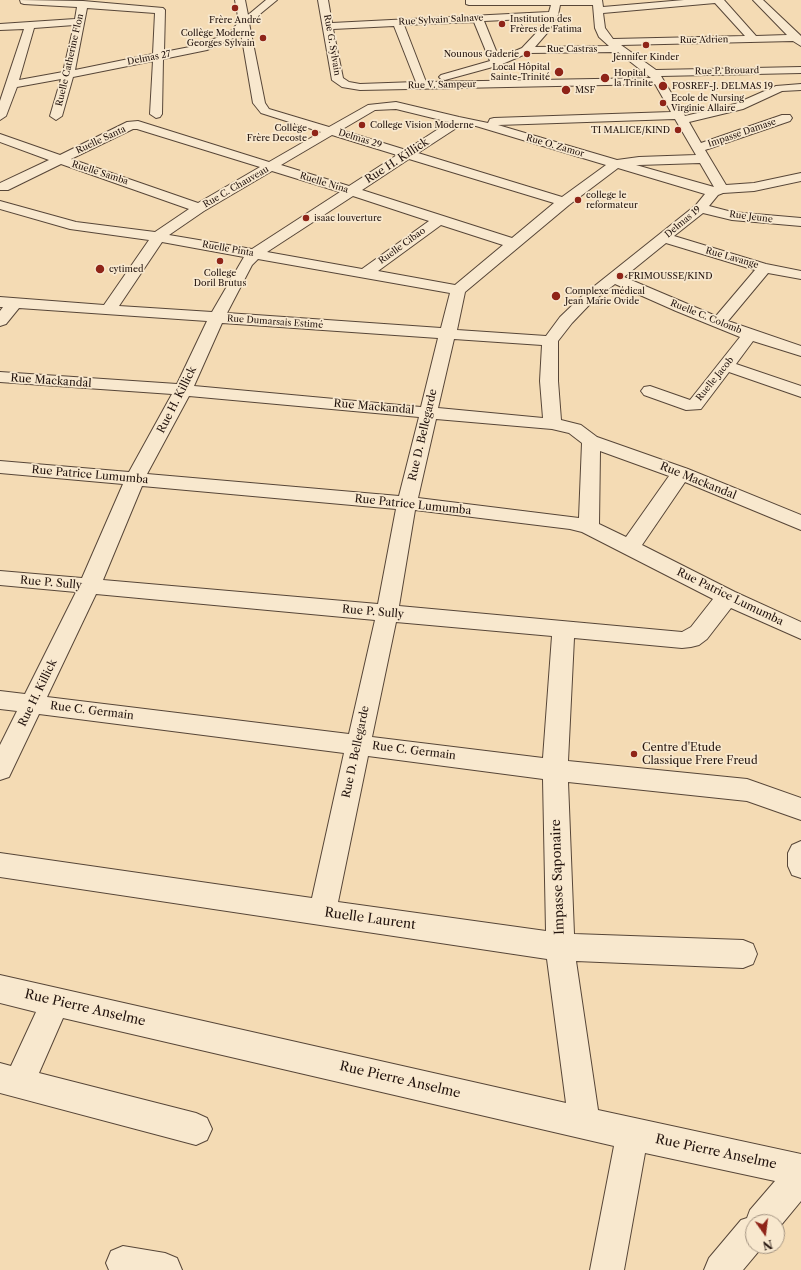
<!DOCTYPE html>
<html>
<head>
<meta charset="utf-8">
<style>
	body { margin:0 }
	#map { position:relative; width:801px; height:1270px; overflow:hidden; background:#f4dbb4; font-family:"Libre Caslon Text",serif }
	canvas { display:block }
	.north { position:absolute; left:745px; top:1214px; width:40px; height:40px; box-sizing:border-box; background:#f8e8ce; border:1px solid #a39381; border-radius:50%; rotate:166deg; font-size:11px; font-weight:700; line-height:16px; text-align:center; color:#23140e }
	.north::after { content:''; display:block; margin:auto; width:14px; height:18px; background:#8f2418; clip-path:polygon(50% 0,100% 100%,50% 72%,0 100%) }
</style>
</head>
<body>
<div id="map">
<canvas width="801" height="1270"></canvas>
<div class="north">N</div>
</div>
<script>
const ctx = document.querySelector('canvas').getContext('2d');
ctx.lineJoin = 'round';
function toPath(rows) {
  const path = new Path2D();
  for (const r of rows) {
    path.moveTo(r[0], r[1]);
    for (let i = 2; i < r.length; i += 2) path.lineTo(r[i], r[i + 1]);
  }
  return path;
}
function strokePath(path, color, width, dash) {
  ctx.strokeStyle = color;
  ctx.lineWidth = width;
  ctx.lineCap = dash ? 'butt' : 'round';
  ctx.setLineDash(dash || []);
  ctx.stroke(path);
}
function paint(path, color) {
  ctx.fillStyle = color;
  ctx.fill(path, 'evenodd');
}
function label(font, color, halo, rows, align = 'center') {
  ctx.font = font + ' "Libre Caslon Text",serif';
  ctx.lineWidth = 3.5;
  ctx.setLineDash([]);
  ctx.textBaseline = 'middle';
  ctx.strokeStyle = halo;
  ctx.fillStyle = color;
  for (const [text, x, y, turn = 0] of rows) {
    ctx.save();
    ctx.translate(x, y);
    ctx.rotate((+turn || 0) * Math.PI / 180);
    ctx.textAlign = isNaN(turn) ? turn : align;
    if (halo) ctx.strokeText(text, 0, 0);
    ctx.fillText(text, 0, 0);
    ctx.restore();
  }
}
const minor = toPath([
	[20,0,83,1,163,8,165,10,164,52,200,45,230,32,239,22,235,0,245,0,248,15,266,0,277,0,249,23,265,103,269,109,329,127,368,105,396,102,459,117,488,123,490,119,494,118,671,112,655,84,360,90,342,87,332,80,318,0,328,0,332,23,549,12,551,5,469,5,466,4,466,0,602,0,603,7,684,0,724,0,756,36,787,35,753,0,763,0,801,36,801,46,793,41,621,45,656,70,801,67,801,73,661,76,685,116,735,104,776,86,801,84,801,90,782,91,743,109,689,122,701,143,782,115,790,115,792,118,790,121,705,150,726,185,754,183,801,173,801,181,754,191,723,193,718,195,709,206,732,212,801,218,801,226,732,220,703,213,674,236,766,264,801,271,801,279,768,273,728,321,801,346,801,356,753,341,736,364,801,386,801,397,729,372,701,409,686,410,644,395,641,391,644,387,650,386,690,400,740,337,676,311,615,284,592,302,572,323,558,341,558,381,561,420,581,425,597,437,688,469,801,515,801,530,685,482,642,545,735,592,801,622,801,639,731,608,707,639,699,645,691,647,682,648,574,638,568,761,747,779,801,798,801,820,747,801,568,782,574,934,743,940,753,944,757,954,753,964,743,968,576,961,598,1110,801,1154,801,1201,777,1230,777,1222,753,1222,753,1246,763,1246,743,1270,704,1270,709,1258,741,1220,747,1218,750,1210,775,1181,645,1153,624,1270,590,1270,614,1146,63,1018,39,1073,196,1113,207,1118,212,1129,207,1140,196,1145,0,1093,0,1063,11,1066,36,1012,0,1003,0,975,566,1103,547,959,0,877,0,853,312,898,344,753,39,714,9,777,0,780,0,745,17,711,0,709,0,691,25,694,76,592,0,585,0,571,82,578,123,484,0,473,0,461,129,472,172,394,0,382,0,372,177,384,207,321,19,308,6,324,0,326,0,311,3,307,0,307,0,297,104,305,149,240,70,229,0,209,0,201,76,222,155,232,189,209,61,164,8,190,0,190,0,183,49,160,0,142,0,134,60,155,127,122,138,121,269,162,321,132,261,113,253,103,241,33,238,36,207,50,163,59,162,114,160,117,156,118,150,114,153,61,73,77,62,116,56,120,50,116,61,79,17,87,6,116,0,120,0,101,24,29,0,30,0,24,75,19,77,7,24,4,21,3,20,0],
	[715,3,745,36,613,39,605,28,603,13,715,3],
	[560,5,593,5,595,28,599,37,609,46,535,47,548,32,558,15,560,5],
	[87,8,155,13,153,54,75,70,87,8],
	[546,18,539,30,522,48,499,58,484,21,546,18],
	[474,22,490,61,441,75,439,77,441,79,445,80,500,65,528,53,618,52,651,78,426,82,404,25,474,22],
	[74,25,63,72,19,80,34,28,74,25],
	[394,26,416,82,360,84,349,82,343,78,333,29,394,26],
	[396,109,449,122,406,150,341,130,375,110,396,109],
	[675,119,696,155,639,157,617,160,498,125,675,119],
	[461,125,476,126,606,165,562,197,418,153,461,125],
	[133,129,137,129,260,167,198,203,71,159,133,129],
	[332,135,397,155,349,186,281,165,332,135],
	[409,159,554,203,512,238,362,190,409,159],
	[700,163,714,187,636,165,639,165,700,163],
	[618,168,705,194,696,205,582,296,560,317,546,336,457,330,465,292,569,205,618,168],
	[272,171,340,192,252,249,169,235,204,211,272,171],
	[353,196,429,221,362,269,267,252,353,196],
	[441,225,503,245,455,285,378,271,441,225],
	[162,242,244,257,212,312,119,306,162,242],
	[666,243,755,270,716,316,624,277,666,243],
	[258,259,450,293,441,328,227,313,252,265,258,259],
	[222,323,438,338,421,407,194,386,222,323],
	[454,339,542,345,540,381,543,418,438,408,454,339],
	[189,396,419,417,399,496,147,474,189,396],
	[436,419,552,429,569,433,582,443,579,518,418,498,436,419],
	[600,451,669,476,626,537,599,524,600,451],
	[142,486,396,509,378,604,103,580,142,486],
	[415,510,570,529,582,532,713,599,691,627,682,632,399,606,415,510],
	[96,594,375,620,349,734,47,697,96,594],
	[396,622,552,636,543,758,372,737,396,622],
	[368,756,543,779,546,931,338,902,368,756],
	[801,841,801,878,792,875,788,866,788,853,792,845,801,841],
	[123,1246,165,1253,177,1258,182,1270,109,1270,106,1263,111,1251,123,1246]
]);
const markers = [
	[235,8,4,"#8f2418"],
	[502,24,4,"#8f2418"],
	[263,38,4,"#8f2418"],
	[646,45,4,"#8f2418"],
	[527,54,4,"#8f2418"],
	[559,72,5,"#8f2418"],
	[605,78,5,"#8f2418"],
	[663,86,5,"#8f2418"],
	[566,90,5,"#8f2418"],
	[663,103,4,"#8f2418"],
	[362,125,4,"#8f2418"],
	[678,130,4,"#8f2418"],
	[315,133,4,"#8f2418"],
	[578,200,4,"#8f2418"],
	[306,218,4,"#8f2418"],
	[220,261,4,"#8f2418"],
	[100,269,5,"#8f2418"],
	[620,276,4,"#8f2418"],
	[556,296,5,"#8f2418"],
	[634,754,4,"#8f2418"]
];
const farPoinames = [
	["Institution des",510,19],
	["Frères de Fatima",510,29],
	["Frère André",235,20,"center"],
	["Collège Moderne",255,33,"right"],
	["Georges Sylvain",255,43,"right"],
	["Nounous Gaderie",519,54,"right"],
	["Jennifer Kinder",646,57,"center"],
	["Local Hôpital",550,67,"right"],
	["Sainte-Trinité",550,77,"right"],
	["Hopital",614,73],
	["la Trinite",614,83],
	["FOSREF-J. DELMAS 19",672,86],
	["MSF",575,90],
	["Ecole de Nursing",671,98],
	["Virginie Allaire",671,108],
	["College Vision Moderne",370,125],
	["Collège",307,128,"right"],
	["Frère Decoste",307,138,"right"],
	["TI MALICE/KIND",670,130,"right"],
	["college le",586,195],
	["reformateur",586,205],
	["isaac louverture",314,218],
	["cytimed",109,269],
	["College",220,273,"center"],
	["Doril Brutus",220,283,"center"],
	["FRIMOUSSE/KIND",628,276],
	["Complexe médical",565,291],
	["Jean Marie Ovide",565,301]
];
const farStreetnames = [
	["Rue Sylvain Salnave",441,20,-3],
	["Rue Adrien",704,40,-1],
	["Rue G. Sylvain",332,45,80],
	["Rue Castras",572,49],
	["Delmas 27",149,58,-11],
	["Ruelle Catherine Flon",70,60,-77],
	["Rue P. Brouard",727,71,-1],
	["Rue V. Sampeur",442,85,-1],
	["Impasse Damase",742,133,-19],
	["Delmas 29",360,139,17],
	["Ruelle Santa",101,140,-25],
	["Rue O. Zamor",555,146,16],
	["Ruelle Samba",100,173,18],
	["Ruelle Nina",324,183,17],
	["Rue C. Chauveau",236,187,-30],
	["Rue Jeune",751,217,7],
	["Delmas 19",683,222,-40],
	["Ruelle Cibao",402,246,-36],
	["Ruelle Pinta",228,249,10],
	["Rue Lavange",732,258,16],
	["Ruelle C. Colomb",706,317,22],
	["Rue Dumarsais Estimé",275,322,4],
	["Ruelle Jacob",715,379,-51]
];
const streetNames = [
	["Rue H. Killick",397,161,-33],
	["Rue Mackandal",51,381,4],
	["Rue H. Killick",177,400,-63],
	["Rue Mackandal",374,407,5],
	["Rue D. Bellegarde",423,435,-77],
	["Rue Patrice Lumumba",90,475,5],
	["Rue Mackandal",698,481,22],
	["Rue Patrice Lumumba",413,505,6],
	["Rue P. Sully",51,583,5],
	["Rue Patrice Lumumba",730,597,26],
	["Rue P. Sully",373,612,5],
	["Rue H. Killick",38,693,-64],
	["Rue C. Germain",92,711,7],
	["Rue C. Germain",414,751,7],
	["Rue D. Bellegarde",356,752,-78]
];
const poiNames = [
	["Centre d'Etude",642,748],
	["Classique Frere Freud",642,761]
];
const nearStreetnames = [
	["Impasse Saponaire",558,877,-92],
	["Ruelle Laurent",370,919,8],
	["Rue Pierre Anselme",85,1008,13],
	["Rue Pierre Anselme",400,1080,13],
	["Rue Pierre Anselme",716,1152,12]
];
strokePath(minor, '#574638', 2);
paint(minor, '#f8e8ce');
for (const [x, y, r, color] of markers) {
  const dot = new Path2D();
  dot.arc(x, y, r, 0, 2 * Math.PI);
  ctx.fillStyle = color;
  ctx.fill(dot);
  strokePath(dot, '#f8e8ce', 1.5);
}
label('9px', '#23140e', '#f8e8ce', farPoinames, 'left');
label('9px', '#23140e', '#f8e8ce', farStreetnames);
label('11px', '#23140e', '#f8e8ce', streetNames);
label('11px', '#23140e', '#f8e8ce', poiNames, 'left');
label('13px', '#23140e', '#f8e8ce', nearStreetnames);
</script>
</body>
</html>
